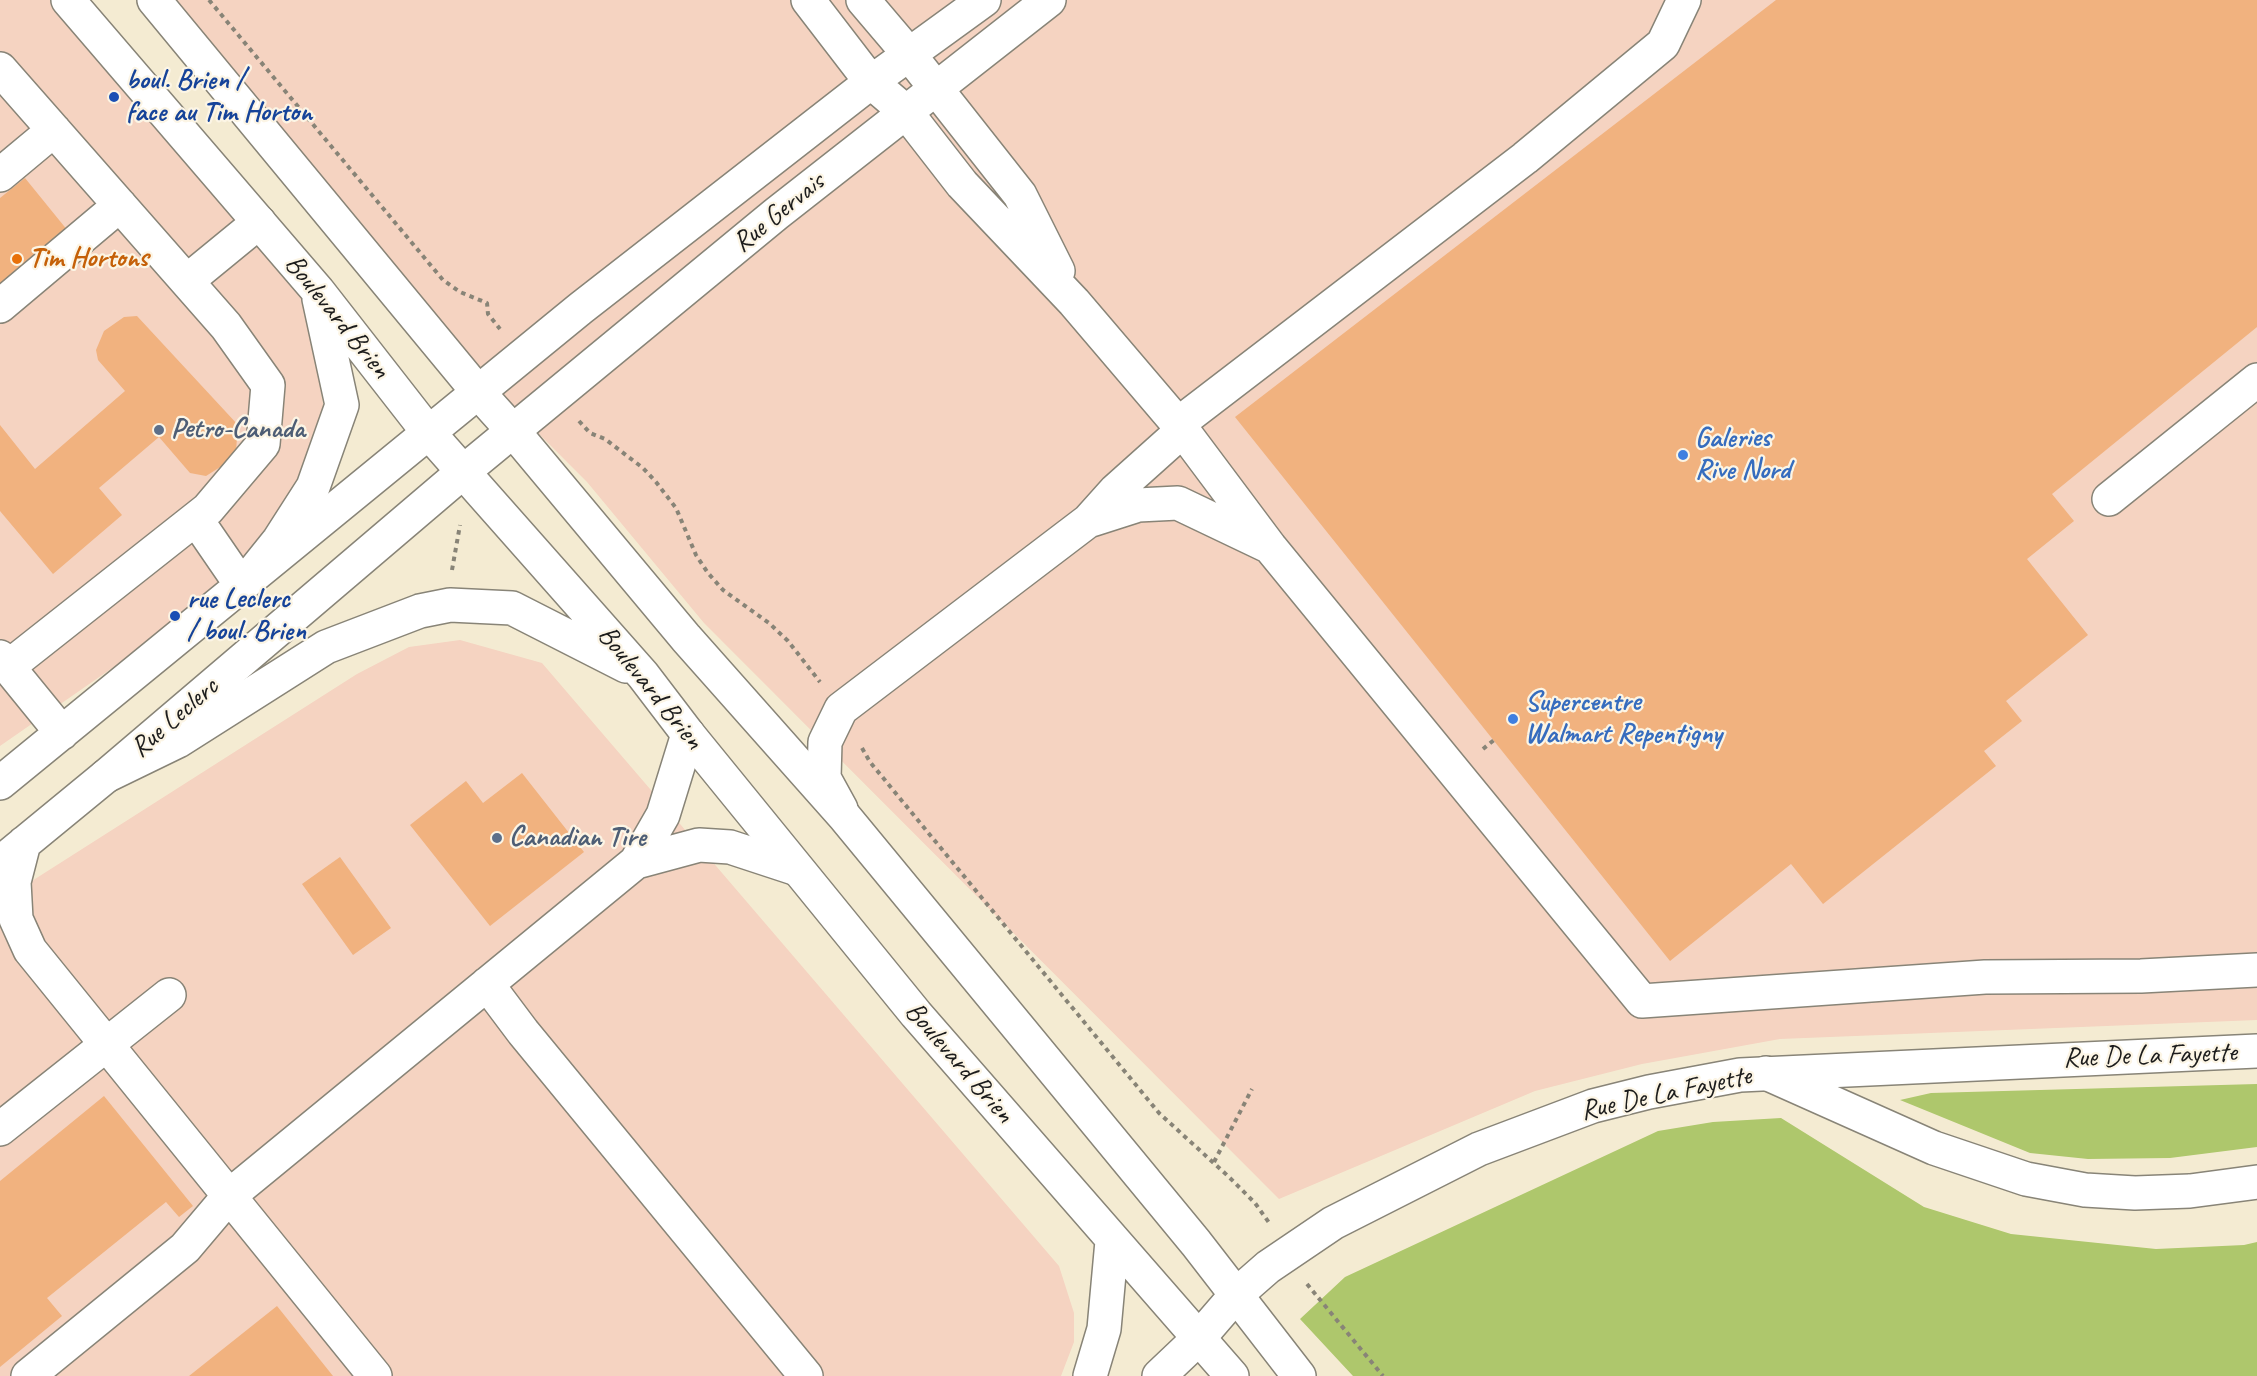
<!DOCTYPE html>
<html>
<head>
<meta charset="utf-8">
<style>
	body { margin:0 }
	canvas { display:block; background:#f4ebd2 }
</style>
</head>
<body>
<canvas width="2257" height="1376"></canvas>
<script>
const ctx = document.querySelector('canvas').getContext('2d');
ctx.lineJoin = 'round';
function paint(path, color) {
  ctx.fillStyle = color;
  ctx.fill(path, 'evenodd');
}
function toPath(rows) {
  const path = new Path2D();
  for (const r of rows) {
    path.moveTo(r[0], r[1]);
    for (let i = 2; i < r.length; i += 2) path.lineTo(r[i], r[i + 1]);
  }
  return path;
}
function strokePath(path, color, width, dash) {
  ctx.strokeStyle = color;
  ctx.lineWidth = width;
  ctx.lineCap = dash ? 'butt' : 'round';
  ctx.setLineDash(dash || []);
  ctx.stroke(path);
}
function label(font, color, halo, rows, align = 'center') {
  ctx.font = font + ' Caveat,sans-serif';
  ctx.lineWidth = 4.5;
  ctx.setLineDash([]);
  ctx.textBaseline = 'middle';
  ctx.strokeStyle = halo;
  ctx.fillStyle = color;
  for (const [text, x, y, turn = 0] of rows) {
    ctx.save();
    ctx.translate(x, y);
    ctx.rotate((+turn || 0) * Math.PI / 180);
    ctx.textAlign = isNaN(turn) ? turn : align;
    if (halo) ctx.strokeText(text, 0, 0);
    ctx.fillText(text, 0, 0);
    ctx.restore();
  }
}
const built = toPath([
	[0,0,61,0,304,293,325,415,299,489,236,582,0,746],
	[154,0,2257,0,2257,1020,1780,1039,1642,1064,1535,1091,1279,1199,704,623,587,482,386,281],
	[460,640,542,663,1059,1266,1074,1313,1074,1342,1061,1376,0,1376,0,907,35,879,357,674,409,647]
]);
const green = toPath([
	[2257,1084,2257,1147,2170,1158,2088,1159,2030,1153,1900,1100,1931,1093],
	[1781,1118,1924,1207,2011,1234,2156,1249,2244,1245,2257,1242,2257,1376,1353,1376,1300,1319,1345,1277,1658,1131,1713,1122]
]);
const building = toPath([
	[1776,0,2257,0,2257,327,2052,494,2074,521,2027,559,2088,635,2006,701,2022,721,1984,751,1996,766,1823,904,1791,864,1670,961,1235,417],
	[25,178,68,231,0,288,0,198],
	[137,316,238,425,236,451,225,464,206,476,190,473,159,437,99,488,122,515,53,574,0,511,0,425,35,469,125,391,98,360,96,350,104,331,124,317],
	[522,773,584,852,490,926,410,825,466,781,483,803],
	[340,857,391,928,353,955,302,884],
	[104,1096,193,1206,179,1217,166,1202,47,1298,62,1316,0,1367,0,1181],
	[277,1306,333,1376,189,1376]
]);
const path = toPath([
	[209,0,443,280,460,292,487,303,488,314,500,329],
	[579,421,590,433,605,439,643,468,656,482,676,508,696,555,708,573,723,590,769,623,788,641,820,682],
	[452,570,460,525],
	[862,748,870,762,1159,1113,1229,1177,1255,1203,1270,1224],
	[1483,749,1494,740],
	[1214,1162,1252,1089],
	[1307,1284,1383,1376]
]);
const minor = toPath([
	[808,0,871,82,906,112,962,184,1074,302,1178,424,1270,547,1642,1001,1985,977,2141,976,2257,970],
	[863,0,908,53,1020,195,1058,271],
	[0,69,226,326,268,385,263,444,208,509,8,667],
	[0,175,54,130],
	[187,281,259,222],
	[0,306,120,205],
	[1178,424,1525,158,1663,44,1684,0],
	[2109,499,2257,380],
	[196,519,242,586],
	[1089,520,1115,491,1182,431],
	[0,657,62,733],
	[0,783,581,308,871,82,984,0],
	[841,809,824,778,825,742,841,709,1088,521,1138,505,1178,503,1266,545],
	[24,843,14,882,16,919,30,950,375,1376],
	[636,862,699,845,730,847,797,869],
	[0,863,106,776,463,472,776,214,1049,0],
	[487,984,523,1032,806,1376],
	[0,1129,169,995],
	[28,1376,185,1248,229,1196,636,862,663,815,688,734],
	[1159,1376,1198,1339,1236,1295,1268,1267,1333,1223,1479,1149,1593,1106,1649,1092,1740,1075,2257,1051]
]);
const major = toPath([
	[68,0,318,291,428,432,643,675,688,734,916,1014,1232,1376],
	[154,0,478,392,514,432,686,638,844,816,1196,1243,1299,1376],
	[242,586,279,540,313,487,342,405,319,299],
	[106,776,178,741,326,647,420,611,450,605,512,608,626,666],
	[1090,1376,1104,1329,1112,1241]
]);
const highway = toPath([
	[1766,1073,1934,1148,2026,1179,2085,1190,2135,1193,2190,1191,2257,1182]
]);
const markers = [
	[114,97,6,"#1a4fb4"],
	[17,259,6,"#e8710a"],
	[159,430,6,"#5c6f8a"],
	[1683,455,6,"#3f7fe0"],
	[175,616,6,"#1a4fb4"],
	[1513,719,6,"#3f7fe0"],
	[497,838,6,"#5c6f8a"]
];
const transitNames = [
	["boul. Brien /",126,81],
	["face au Tim Horton",126,113],
	["rue Leclerc",187,600],
	["/ boul. Brien",187,632]
];
const streetNames = [
	["Rue Gervais",779,213,-39],
	["Boulevard Brien",337,317,51],
	["Boulevard Brien",650,688,51],
	["Rue Leclerc",175,718,-41],
	["Rue De La Fayette",2150,1056,-2],
	["Boulevard Brien",959,1063,49],
	["Rue De La Fayette",1666,1094,-12]
];
const foodNames = [
	["Tim Hortons",29,259]
];
const serviceNames = [
	["Petro-Canada",171,430],
	["Canadian Tire",509,838]
];
const shopNames = [
	["Galeries",1695,439],
	["Rive Nord",1695,471],
	["Supercentre",1525,703],
	["Walmart Repentigny",1525,735]
];
paint(built, '#f5d3c1');
paint(green, '#aec76c');
paint(building, '#f1b27f');
strokePath(minor, '#888477', 36);
strokePath(major, '#888477', 36);
strokePath(highway, '#888477', 36);
strokePath(path, '#888477', 4, [4.5, 4.5]);
strokePath(minor, '#fff', 33);
strokePath(major, '#fff', 33);
strokePath(highway, '#fff', 33);
for (const [x, y, r, color] of markers) {
  const dot = new Path2D();
  dot.arc(x, y, r, 0, 2 * Math.PI);
  ctx.fillStyle = color;
  ctx.fill(dot);
  strokePath(dot, '#fcf5e5', 2);
}
label('bold 28px', '#164399', '#fcf5e5', transitNames, 'left');
label('28px', '#1c1c1c', '#fcf5e5', streetNames);
label('bold 28px', '#c56008', '#fcf5e5', foodNames, 'left');
label('bold 28px', '#4e5e75', '#fcf5e5', serviceNames, 'left');
label('bold 28px', '#366cbe', '#fcf5e5', shopNames, 'left');
</script>
</body>
</html>
